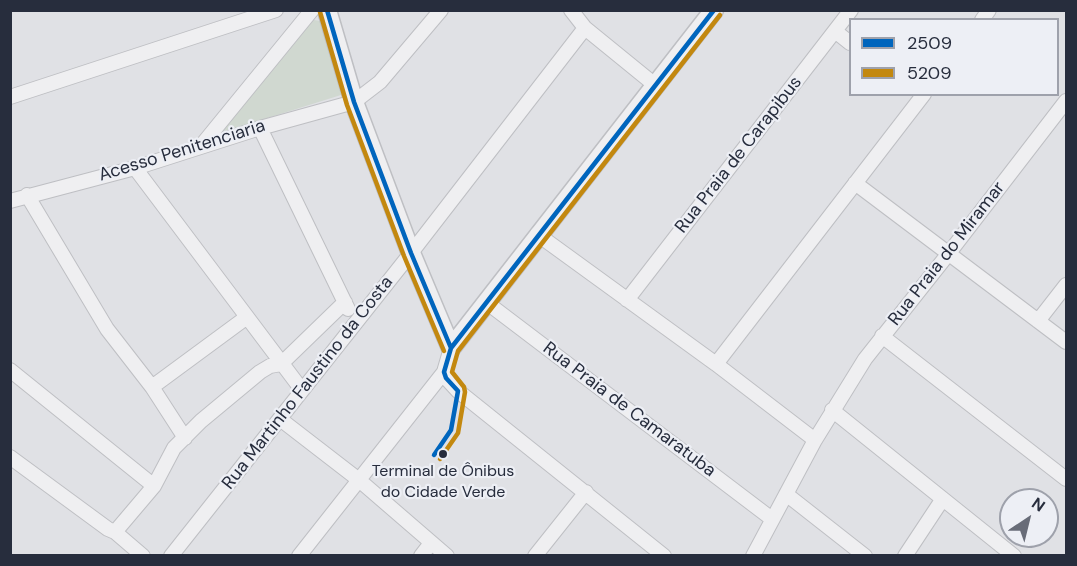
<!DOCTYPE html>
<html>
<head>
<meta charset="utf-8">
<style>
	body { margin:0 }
	#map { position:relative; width:1077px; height:566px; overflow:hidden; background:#e0e1e5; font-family:"DM Sans",sans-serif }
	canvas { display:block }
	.frame { position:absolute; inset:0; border:12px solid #272d3d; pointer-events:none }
	.legend { position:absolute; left:849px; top:18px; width:210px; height:78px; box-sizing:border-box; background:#edeff5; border:2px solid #9ea1ab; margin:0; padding:8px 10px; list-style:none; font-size:18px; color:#272d3d }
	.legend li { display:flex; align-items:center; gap:12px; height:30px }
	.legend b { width:30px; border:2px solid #9ea1ab }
	.north { position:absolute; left:999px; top:488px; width:60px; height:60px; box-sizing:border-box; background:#edeff5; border:2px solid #9ea1ab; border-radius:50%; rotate:35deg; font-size:16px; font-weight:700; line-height:24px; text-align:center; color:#272d3d }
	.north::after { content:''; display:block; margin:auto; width:21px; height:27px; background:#686c78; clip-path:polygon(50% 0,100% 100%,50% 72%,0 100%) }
</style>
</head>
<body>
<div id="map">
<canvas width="1077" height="566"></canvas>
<div class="frame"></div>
<ul class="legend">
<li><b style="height:8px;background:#0065bd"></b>2509</li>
<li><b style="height:8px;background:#c3880f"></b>5209</li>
</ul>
<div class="north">N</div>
</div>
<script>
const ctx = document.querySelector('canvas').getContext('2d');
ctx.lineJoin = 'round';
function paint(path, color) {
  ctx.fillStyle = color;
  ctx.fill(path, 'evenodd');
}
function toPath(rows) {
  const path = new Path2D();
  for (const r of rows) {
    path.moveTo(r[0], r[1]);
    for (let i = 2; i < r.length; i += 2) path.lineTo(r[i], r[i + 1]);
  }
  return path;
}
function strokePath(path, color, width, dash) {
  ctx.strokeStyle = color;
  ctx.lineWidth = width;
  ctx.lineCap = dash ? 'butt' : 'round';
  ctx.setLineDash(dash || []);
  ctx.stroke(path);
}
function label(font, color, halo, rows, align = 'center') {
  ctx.font = font + ' "DM Sans",sans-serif';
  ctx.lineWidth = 4.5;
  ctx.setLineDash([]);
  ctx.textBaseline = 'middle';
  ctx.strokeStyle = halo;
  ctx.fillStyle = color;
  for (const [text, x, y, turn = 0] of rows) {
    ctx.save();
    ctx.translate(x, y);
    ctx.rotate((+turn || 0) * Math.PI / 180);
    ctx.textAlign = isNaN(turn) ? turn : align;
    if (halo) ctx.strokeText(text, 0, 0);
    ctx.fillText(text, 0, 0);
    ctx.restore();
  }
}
const green = toPath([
	[314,20,321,21,342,92,341,95,223,132,222,130,310,22]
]);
const minor = toPath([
	[982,20,989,10],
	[585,28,655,85],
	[835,31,850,43],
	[10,97,276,10],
	[260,128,348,309],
	[201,146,312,10],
	[135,168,302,390],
	[855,183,1066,342],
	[27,195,107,329,152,387,185,438],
	[10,201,135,168,260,128,354,102,380,82,441,10],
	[537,234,716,364,815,440],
	[627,300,851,10],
	[486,302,772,519],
	[1038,321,1066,285],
	[882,336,1066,479],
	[451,348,444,372,446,378,458,391,664,556],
	[716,364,924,94],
	[10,370,154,486],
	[152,387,247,317],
	[832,410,1014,556],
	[280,419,359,480,447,556],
	[10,457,108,529,115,532,143,556],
	[786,494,865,556],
	[115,532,154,486,174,448,201,421,260,372,270,366,281,364,345,302],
	[171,556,411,253,585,28,571,10],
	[299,556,444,372],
	[421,556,431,543],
	[535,556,586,492],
	[753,556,815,440,865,359,949,253,1066,101],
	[905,556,942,500]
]);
const tertiary = toPath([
	[327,10,354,102,411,253,451,348],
	[451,348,714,10]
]);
const bus1 = toPath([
	[327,10,354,102,411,253,451,348],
	[434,455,451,430,458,391,446,378,444,372,451,348,714,10]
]);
const bus2 = toPath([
	[320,12,347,105,404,256,444,351],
	[440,459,458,433,465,392,464,387,452,372,458,351,720,15]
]);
const markers = [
	[443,454,5,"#272d3d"]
];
const busNames = [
	["Terminal de Ônibus",443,472],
	["do Cidade Verde",443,493]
];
const streetNames = [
	["Acesso Penitenciaria",182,151,-17],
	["Rua Praia de Carapibus",739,155,-52],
	["Rua Praia do Miramar",947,254,-52],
	["Rua Martinho Faustino da Costa",308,383,-52],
	["Rua Praia de Camaratuba",629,410,37]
];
paint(green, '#d0d8d0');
strokePath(minor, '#bebfc3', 16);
strokePath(tertiary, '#bebfc3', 21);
strokePath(minor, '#efeff1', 14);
strokePath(tertiary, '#efeff1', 18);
strokePath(bus1, '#0065bd', 4.5);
strokePath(bus2, '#c3880f', 4.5);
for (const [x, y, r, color] of markers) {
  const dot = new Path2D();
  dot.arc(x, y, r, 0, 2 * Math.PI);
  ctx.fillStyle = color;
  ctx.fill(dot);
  strokePath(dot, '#edeff5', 2);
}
label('16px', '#272d3d', '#edeff5', busNames);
label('18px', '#272d3d', '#edeff5', streetNames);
</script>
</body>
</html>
